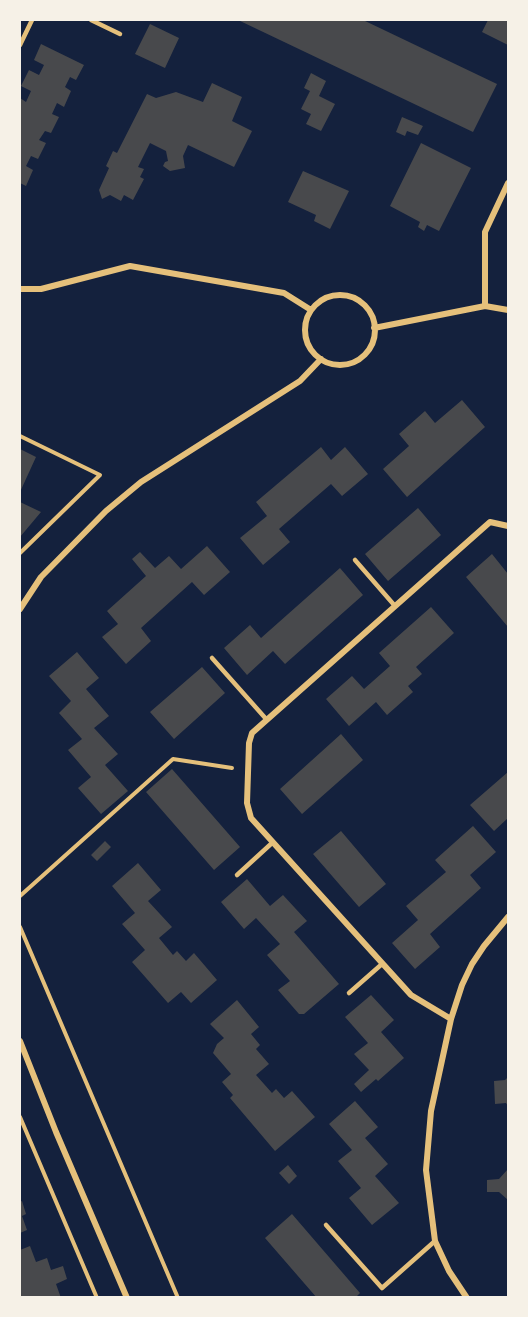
<!DOCTYPE html>
<html>
<head>
<meta charset="utf-8">
<style>
	body { margin:0 }
	#map { position:relative; width:528px; height:1317px; overflow:hidden; background:#14213d; font-family:Roboto,sans-serif }
	canvas { display:block }
	.frame { position:absolute; inset:0; border:21px solid #f6f1e7; pointer-events:none }
</style>
</head>
<body>
<div id="map">
<canvas width="528" height="1317"></canvas>
<div class="frame"></div>
</div>
<script>
const ctx = document.querySelector('canvas').getContext('2d');
ctx.lineJoin = 'round';
function paint(path, color) {
  ctx.fillStyle = color;
  ctx.fill(path, 'evenodd');
}
function toPath(rows) {
  const path = new Path2D();
  for (const r of rows) {
    if (r.length === 3) {
      path.moveTo(r[0] + r[2], r[1]);
      path.arc(r[0], r[1], r[2], 0, 2 * Math.PI);
      continue;
    }
    path.moveTo(r[0], r[1]);
    for (let i = 2; i < r.length; i += 2) path.lineTo(r[i], r[i + 1]);
  }
  return path;
}
function strokePath(path, color, width, dash) {
  ctx.strokeStyle = color;
  ctx.lineWidth = width;
  ctx.lineCap = dash ? 'butt' : 'round';
  ctx.setLineDash(dash || []);
  ctx.stroke(path);
}
const building = toPath([
	[238,20,363,20,497,84,473,132],
	[488,20,508,20,508,45,482,32],
	[150,24,179,38,165,68,135,54],
	[41,44,84,65,76,80,70,77,65,87,71,91,64,107,57,103,52,114,59,117,51,133,45,131,39,140,46,143,38,159,31,156,26,166,33,170,26,186,20,183,20,98,26,102,31,91,21,86,29,70,39,75,44,65,34,60],
	[311,73,326,81,319,96,335,104,321,131,306,124,311,114,301,109,310,91,304,88],
	[212,83,242,97,232,121,252,131,234,167,188,145,183,156,185,168,170,171,163,166,165,162,168,161,166,151,150,143,138,167,144,169,140,177,144,179,133,200,124,195,121,201,110,195,102,199,99,190,109,168,106,166,113,151,117,153,147,94,156,98,176,92,203,102],
	[402,117,423,126,418,135,407,131,405,136,396,132],
	[421,143,471,168,439,231,427,225,424,231,418,227,420,222,390,206],
	[303,171,349,191,330,229,314,221,316,215,288,202],
	[462,400,485,427,407,497,383,469,409,446,399,434,425,411,435,423],
	[321,447,331,460,345,447,368,474,342,496,331,484,279,529,290,542,263,565,240,538,267,516,256,502],
	[20,449,36,457,20,492],
	[20,502,41,512,20,537],
	[418,508,441,535,388,581,365,554],
	[207,546,230,572,204,595,192,582,141,628,151,641,126,664,102,637,118,624,107,611,146,576,132,559,140,552,155,568,169,556,181,569],
	[492,554,508,574,508,627,466,577],
	[340,568,363,595,285,664,273,651,247,675,224,648,250,625,261,638],
	[431,607,454,633,416,667,422,674,408,686,413,692,387,715,376,702,349,726,326,699,352,676,364,689,390,666,379,653],
	[77,652,99,678,86,689,109,716,94,728,118,754,105,765,128,791,101,814,78,788,91,777,68,750,82,739,59,713,71,701,49,676],
	[202,667,225,693,174,739,150,712],
	[341,734,363,760,302,814,280,789],
	[172,769,240,847,214,870,146,792],
	[508,772,508,818,494,831,470,805],
	[473,826,496,852,470,875,481,888,430,934,440,947,415,969,392,943,418,920,406,906,446,872,435,860],
	[341,831,386,884,359,907,313,854],
	[105,841,111,847,97,861,91,855],
	[138,863,161,890,148,901,172,927,159,938,173,955,177,951,186,961,194,953,217,980,191,1003,181,992,168,1003,132,962,145,950,122,924,135,913,112,886],
	[247,879,270,906,283,895,307,921,294,932,339,984,304,1014,299,1014,278,990,290,981,267,955,280,944,256,918,244,929,221,902],
	[371,995,394,1020,381,1032,404,1058,378,1081,376,1079,361,1092,354,1084,369,1070,354,1054,368,1043,345,1017],
	[237,1000,259,1027,251,1034,260,1045,256,1049,269,1064,256,1075,272,1093,276,1089,284,1098,292,1091,315,1117,275,1151,230,1098,233,1095,222,1082,231,1074,213,1053,217,1044,224,1038,210,1024],
	[508,1077,508,1106,506,1103,495,1104,494,1081,505,1080],
	[355,1101,378,1127,365,1138,388,1164,375,1176,399,1203,372,1225,349,1198,361,1188,338,1161,352,1150,329,1124],
	[288,1165,297,1176,289,1184,279,1173],
	[508,1169,508,1200,499,1192,487,1192,487,1180,499,1179],
	[22,1201,26,1214,22,1216,27,1230,20,1233,20,1202],
	[292,1214,360,1293,355,1298,317,1298,265,1238],
	[30,1246,36,1262,47,1258,51,1270,63,1266,67,1279,56,1284,61,1298,20,1298,20,1250]
]);
const path = toPath([
	[20,436,100,475,20,553],
	[20,896,173,759,232,768],
	[20,927,178,1298],
	[20,1117,97,1298]
]);
const service = toPath([
	[91,20,120,34],
	[20,45,32,20],
	[355,560,395,606],
	[212,658,267,720],
	[237,875,272,843],
	[349,993,382,964],
	[326,1225,382,1288,435,1241]
]);
const minor = toPath([
	[20,289,41,289,130,266,284,293,311,310],
	[340,330,35],
	[485,306,485,232,508,183],
	[374,328,485,306,508,310],
	[20,609,41,577,106,511,141,482,300,381,321,359],
	[451,1019,411,995,251,818,247,803,249,743,252,733,490,522,508,526],
	[20,1041,56,1132,127,1298],
	[467,1298,449,1271,435,1241,426,1170,431,1111,451,1019,462,985,472,964,484,946,508,917]
]);
paint(building, '#48494c');
strokePath(path, '#e5c07b', 4);
strokePath(service, '#e5c07b', 4.5);
strokePath(minor, '#e5c07b', 6);
</script>
</body>
</html>
